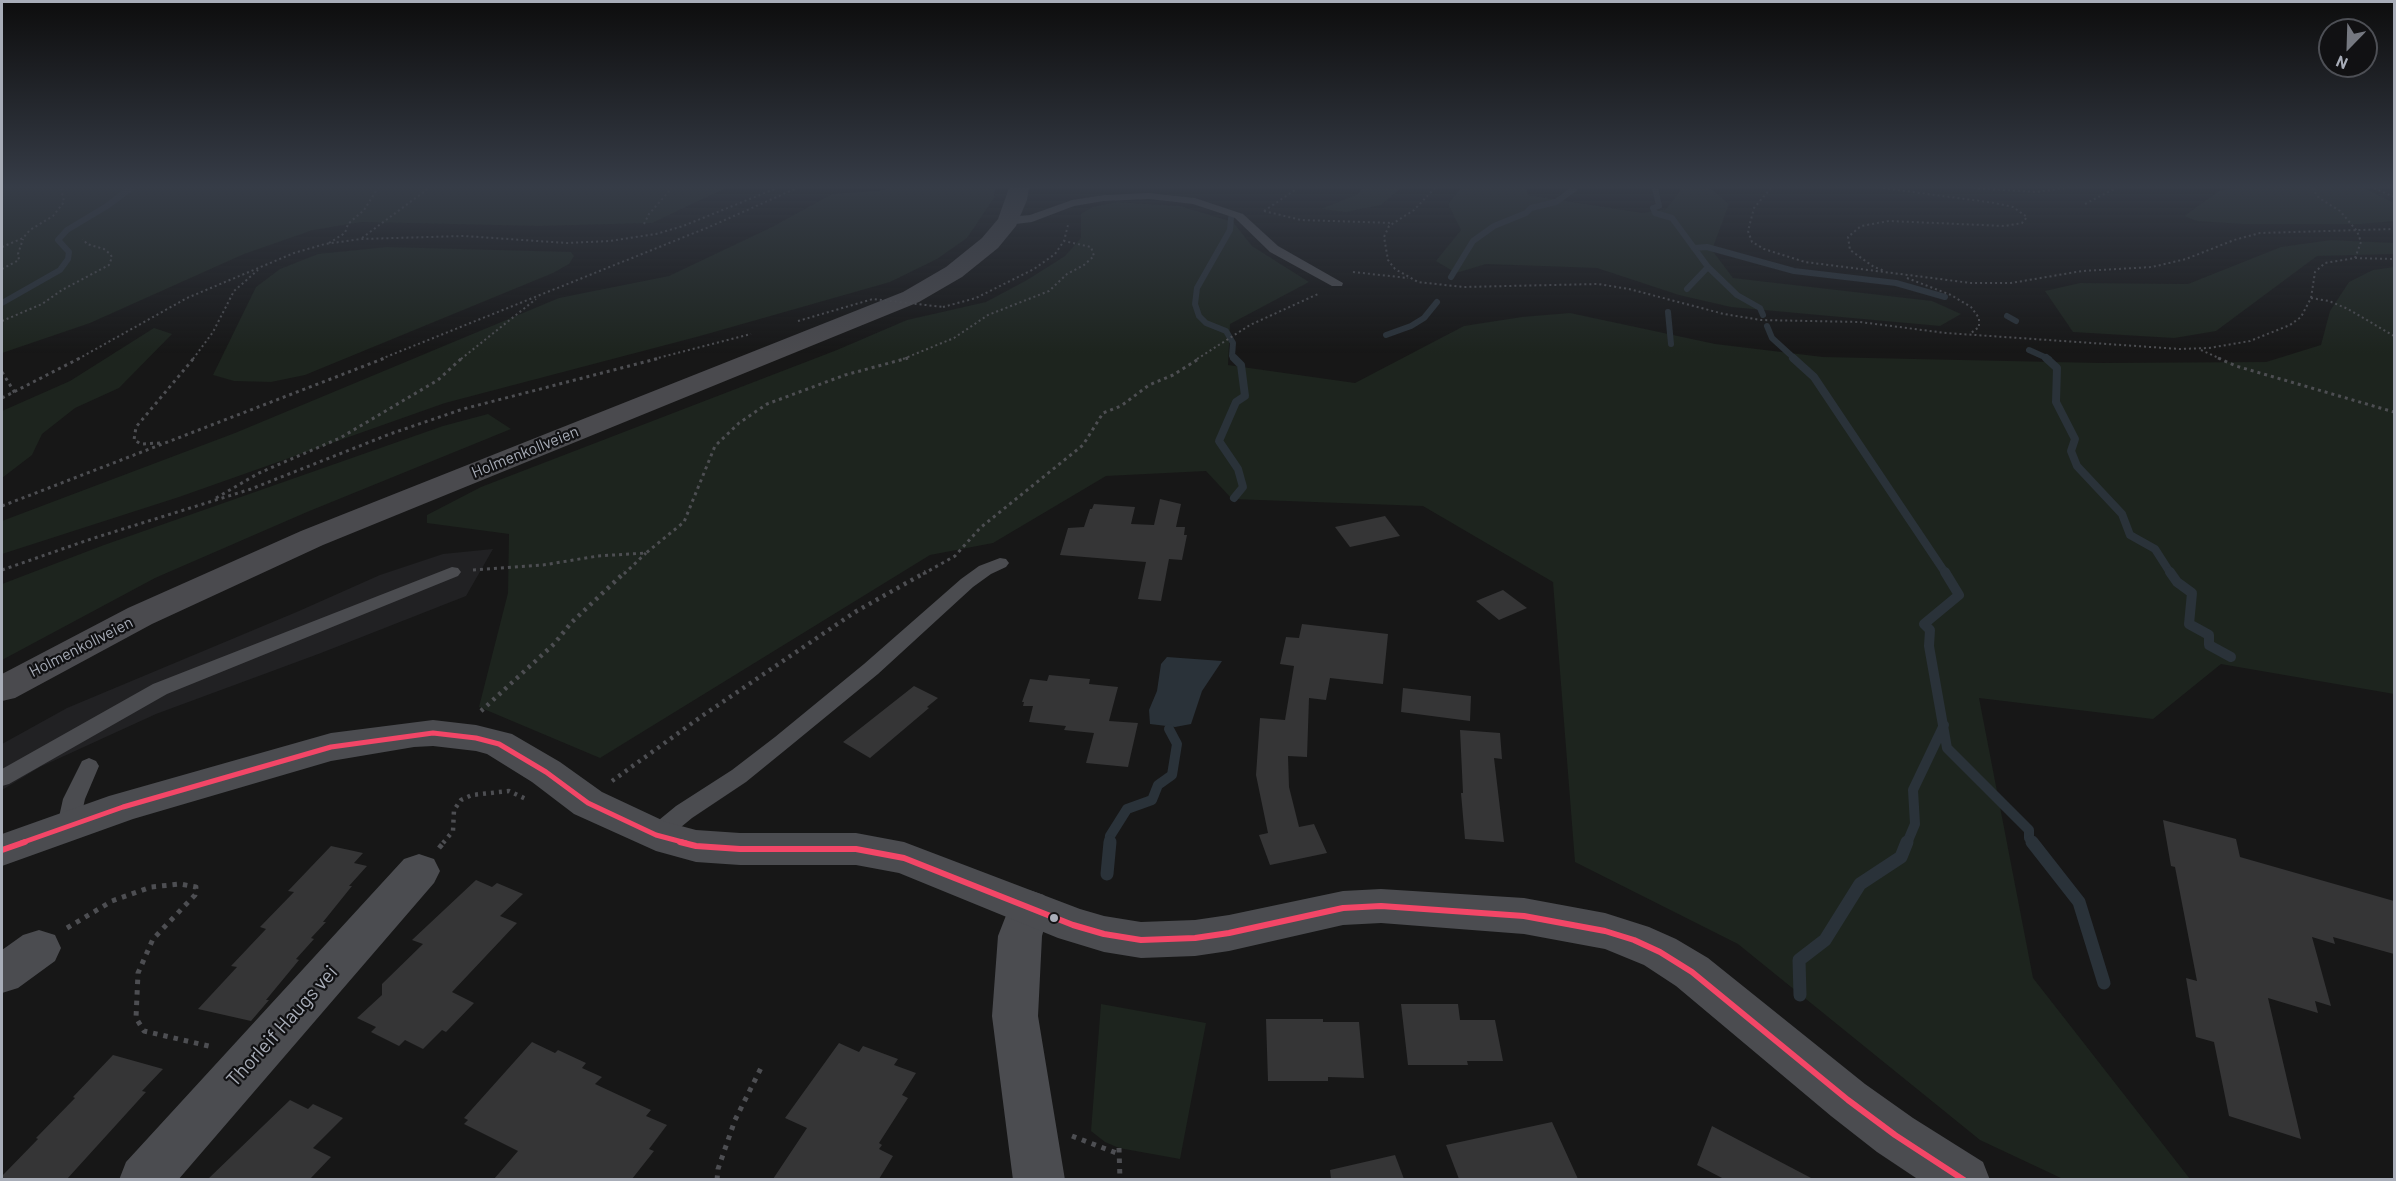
<!DOCTYPE html>
<html>
<head>
<meta charset="utf-8">
<style>
	body { margin:0 }
	#map { position:relative; width:2396px; height:1181px; overflow:hidden; background:#171717; font-family:Barlow,sans-serif }
	canvas { display:block }
	.frame { position:absolute; inset:0; border:3px solid #a8adb8; pointer-events:none }
	.north { position:absolute; left:2318px; top:18px; width:60px; height:60px; box-sizing:border-box; background:#111113; border:2px solid #4d4f55; border-radius:50%; rotate:203deg; font-size:16px; font-weight:700; line-height:24px; text-align:center; color:#a8adb8 }
	.north::after { content:''; display:block; margin:auto; width:21px; height:27px; background:#757880; clip-path:polygon(50% 0,100% 100%,50% 72%,0 100%) }
</style>
</head>
<body>
<div id="map">
<canvas width="2396" height="1181"></canvas>
<div class="frame"></div>
<div class="north">N</div>
</div>
<script>
const ctx = document.querySelector('canvas').getContext('2d');
ctx.lineJoin = 'round';
function paint(path, color) {
  ctx.fillStyle = color;
  ctx.fill(path, 'evenodd');
}
function toPath(rows) {
  const path = new Path2D();
  for (const r of rows) {
    path.moveTo(r[0], r[1]);
    for (let i = 2; i < r.length; i += 2) path.lineTo(r[i], r[i + 1]);
  }
  return path;
}
function strokePath(path, color, width, dash) {
  ctx.strokeStyle = color;
  ctx.lineWidth = width;
  ctx.lineCap = dash ? 'butt' : 'round';
  ctx.setLineDash(dash || []);
  ctx.stroke(path);
}
function label(font, color, halo, rows, align = 'center') {
  ctx.font = font + ' Barlow,sans-serif';
  ctx.lineWidth = 4.5;
  ctx.setLineDash([]);
  ctx.textBaseline = 'middle';
  ctx.strokeStyle = halo;
  ctx.fillStyle = color;
  for (const [text, x, y, turn = 0] of rows) {
    ctx.save();
    ctx.translate(x, y);
    ctx.rotate((+turn || 0) * Math.PI / 180);
    ctx.textAlign = isNaN(turn) ? turn : align;
    if (halo) ctx.strokeText(text, 0, 0);
    ctx.fillText(text, 0, 0);
    ctx.restore();
  }
}
const built = toPath([
	[493,549,466,596,321,653,156,714,40,767,2,790,2,744,67,708,299,611,380,575,443,554]
]);
const green = toPath([
	[2,188,726,188,652,223,539,226,362,222,313,230,244,254,90,323,2,353],
	[890,188,995,188,994,198,967,238,937,259,890,282,700,336,445,403,179,497,2,554,2,521,235,433,559,298,669,276,772,227,832,194,879,191],
	[1363,188,1401,188,1381,205,1346,212,1321,209,1358,194],
	[1461,188,1526,188,1528,195,1643,213,1666,209,1681,190,1678,188,1710,188,1729,204,1712,250,1733,278,1932,301,1961,314,1940,326,1731,307,1679,295,1597,268,1486,264,1456,273,1436,261,1461,230,1448,204],
	[2236,188,2364,188,2394,203,2394,221,2362,224,2242,224,2197,221,2184,216,2219,191],
	[1117,202,1180,206,1233,222,1252,246,1309,282,1230,324,1228,365,1355,383,1464,326,1522,317,1570,313,1715,344,1823,357,2101,363,2266,362,2321,345,2330,311,2349,282,2373,270,2394,267,2394,694,2221,664,2153,719,1979,698,2033,978,2190,1179,2063,1179,1980,1140,1738,944,1575,862,1553,582,1423,506,1232,499,1206,471,1106,476,993,543,930,555,600,758,479,707,508,593,509,534,427,523,427,515,481,487,837,350,907,320,986,302,1027,280,1065,256,1081,238,1081,214,1092,207],
	[2331,240,2394,243,2394,254,2317,256,2216,331,2174,338,2073,332,2045,291,2080,283,2188,284,2281,247],
	[387,247,571,252,574,256,569,264,553,273,305,375,271,382,234,381,213,375,256,287,280,269,318,254],
	[154,328,172,334,119,388,75,408,42,434,32,455,2,478,2,411,70,381],
	[488,414,511,429,307,512,155,578,2,660,2,584,104,545,443,426],
	[1101,1004,1206,1023,1180,1159,1119,1148,1105,1142,1091,1131]
]);
const water = toPath([
	[1167,657,1222,661,1202,691,1191,724,1175,727,1150,724,1149,710,1157,691,1161,664]
]);
const streamFar3 = toPath([
	[1655,188,1659,206,1653,208,1655,213,1672,218,1708,267,1737,295,1760,308,1763,315],
	[1231,218,1230,230,1197,288,1195,304,1199,316,1206,323,1226,331,1233,343,1232,356,1235,359],
	[1694,248,1707,247,1794,271,1896,283,1945,297],
	[1451,277,1473,241,1494,226,1526,213,1531,208,1556,202,1574,189],
	[1687,289,1708,267],
	[2,303,60,270,68,259,69,252,58,240,67,230,107,206,131,188],
	[1668,312,1671,344],
	[2007,316,2016,321],
	[1767,326,1772,338,1795,359],
	[1386,335,1411,326,1424,318,1437,302],
	[2029,350,2049,359]
]);
const streamFar2 = toPath([
	[1234,358,1241,365,1245,396,1236,402,1219,441,1238,469,1243,487,1234,498],
	[1793,358,1814,377,1946,574],
	[2046,358,2057,368,2056,402,2075,439,2071,451,2077,466,2122,514,2130,535,2155,549,2171,574]
]);
const streamFar1 = toPath([
	[1945,572,1959,595,1924,624,1930,630,1929,646,1947,748,2029,830,2029,838,2033,843],
	[2170,572,2177,582,2192,593,2189,624,2209,635,2209,645,2231,657],
	[1109,843,1110,836,1127,809,1152,800,1158,785,1172,775,1177,744,1169,729],
	[1907,843,1915,824,1913,790,1944,725]
]);
const stream = toPath([
	[2032,842,2079,902,2104,983],
	[1107,874,1110,842],
	[1800,995,1799,960,1825,940,1860,884,1901,857,1907,842]
]);
const building = toPath([
	[1160,499,1181,504,1176,527,1185,527,1184,535,1187,535,1182,560,1169,559,1161,601,1138,599,1146,562,1060,555,1068,528,1084,527,1090,509,1092,509,1094,504,1135,507,1131,524,1154,525],
	[1385,516,1400,536,1350,547,1335,527],
	[1503,590,1527,608,1499,620,1476,601],
	[1302,624,1388,634,1383,684,1330,678,1326,700,1309,698,1307,757,1288,756,1289,787,1299,827,1314,824,1327,853,1270,865,1259,835,1268,833,1256,775,1260,718,1285,720,1294,666,1280,664,1286,637,1299,638],
	[1049,675,1090,679,1089,684,1118,687,1109,721,1138,723,1128,767,1086,763,1094,733,1064,730,1066,726,1029,722,1033,706,1023,706,1024,702,1022,702,1030,679,1047,681],
	[914,686,938,698,927,707,929,708,870,758,843,742],
	[1403,688,1471,696,1470,721,1401,712],
	[1460,730,1500,733,1502,759,1494,758,1504,842,1465,839,1461,793,1463,793],
	[2163,820,2236,839,2240,857,2394,901,2394,954,2333,937,2335,944,2312,937,2331,1006,2315,1001,2318,1013,2268,998,2301,1139,2229,1116,2214,1042,2196,1037,2186,978,2197,981,2175,867,2171,866],
	[331,846,363,853,354,863,367,866,349,886,352,886,323,922,326,922,311,938,314,939,296,959,299,960,266,1000,269,1000,251,1021,198,1009,237,967,231,966,266,929,260,927,294,892,288,891],
	[476,880,492,887,497,883,523,894,500,916,517,923,452,992,474,1003,446,1032,442,1030,423,1049,405,1040,399,1046,371,1032,376,1027,357,1018,382,995,382,984,423,944,412,940],
	[1401,1004,1458,1004,1460,1020,1495,1020,1503,1061,1467,1061,1468,1065,1408,1065],
	[1266,1019,1323,1019,1323,1022,1359,1022,1364,1078,1328,1077,1328,1081,1268,1081],
	[532,1042,555,1053,558,1050,586,1063,582,1068,602,1077,595,1084,651,1110,646,1116,667,1125,649,1149,654,1151,632,1179,494,1179,518,1151,464,1124,468,1120,464,1118],
	[839,1043,859,1052,863,1046,898,1059,894,1065,916,1073,902,1095,908,1098,879,1143,882,1145,879,1149,893,1156,879,1179,773,1179,807,1128,785,1118],
	[113,1055,163,1069,142,1091,146,1092,67,1179,2,1179,2,1176,38,1139,36,1138,75,1098,73,1097],
	[290,1100,308,1109,313,1104,343,1118,313,1148,331,1157,310,1179,208,1179],
	[1552,1122,1578,1179,1459,1179,1446,1145],
	[1712,1126,1813,1179,1724,1179,1697,1165],
	[1395,1155,1404,1179,1331,1179,1330,1170]
]);
const pathFar3 = toPath([
	[1435,188,1414,210,1389,226,1384,237,1388,260,1395,269,1418,282,1463,287,1598,284,1629,289,1724,314,1761,320,1860,322,1946,333,2180,349,2209,348,2250,341,2290,325,2301,317,2311,298,2315,272,2325,263,2355,258,2394,259],
	[1771,188,1754,208,1748,231,1752,242,1764,249,1805,262,1971,283,2011,283,2082,271,2152,267,2186,259,2234,240,2260,233,2394,229],
	[1883,188,1995,203,2013,207,2027,217,2022,223,2005,226,1889,221,1861,226,1848,237,1850,250,1874,267,1885,271],
	[1973,188,2036,192,2066,188],
	[2312,188,2319,198,2340,211,2357,231,2361,242,2355,258],
	[2374,188,2394,197],
	[2085,204,2116,188],
	[1264,211,1301,220,1393,223],
	[1264,211,1298,188],
	[644,224,649,214,672,188],
	[362,238,429,188],
	[329,243,345,233,348,224,364,210,378,188],
	[2,247,23,238,30,230,53,216,64,202,61,188],
	[2,269,19,260,18,254,23,239],
	[1353,272,1408,278],
	[1907,278,1951,295,1971,307,1979,318,1979,327,1971,333],
	[2311,298,2329,301,2348,309,2394,336],
	[943,307,976,298,1034,269,1055,254,1064,241,1068,225],
	[2,321,42,304,62,290,109,265,112,257,110,254,104,249,87,244,83,239],
	[2201,350,2221,359],
	[78,359,187,298,294,253,325,244,361,239,464,236,567,243,610,241,656,234,683,226,777,188],
	[193,359,213,332,234,291,258,270],
	[381,359,709,227,797,188],
	[461,359,536,299],
	[654,359,751,334],
	[903,359,954,338,988,315,1049,291,1067,274,1084,265,1094,256,1091,247,1064,241],
	[1197,359,1250,325,1318,294]
]);
const pathFar2 = toPath([
	[2218,358,2236,366,2394,412],
	[2,372,15,393],
	[2,398,80,358],
	[160,443,141,444,134,440,136,427,194,358],
	[216,498,259,473,340,438,438,380,462,358],
	[2,506,385,358],
	[2,570,91,539,251,489,390,434,463,409,660,358],
	[473,570,543,565,598,556,646,553,684,522,715,446,739,423,767,404,845,375,908,358],
	[624,574,646,553],
	[923,574,955,556,980,528,1083,445,1103,413,1121,406,1149,385,1173,375,1200,358]
]);
const pathFar1 = toPath([
	[481,711,554,644,571,623,625,572],
	[612,781,702,716,855,612,926,572],
	[443,843,453,831,454,810,461,800,472,795,509,791,526,799]
]);
const path = toPath([
	[439,848,444,842],
	[67,928,112,901,151,887,180,884,196,887,195,895,153,939,138,973,136,1018,144,1031,213,1047],
	[1072,1136,1119,1154],
	[1119,1148,1120,1180],
	[717,1180,718,1169,735,1120,761,1068]
]);
const service = toPath([
	[1149,193,1195,198,1243,214,1278,246,1343,283,1342,286,1332,286,1270,252,1235,218,1193,204,1149,199,1104,201,1074,206,1032,222,1008,225,1002,221,1008,217,1030,215,1072,200,1104,195,1149,193],
	[1000,558,1006,559,1009,563,1006,567,991,574,973,587,878,674,789,747,746,782,692,818,664,841,656,844,648,841,645,835,648,829,676,806,732,770,775,737,864,664,961,579,979,566,1000,558],
	[452,567,458,568,461,572,458,576,167,694,9,784,2,786,2,769,153,684,452,567],
	[89,758,96,761,99,766,85,799,79,826,76,832,68,834,60,832,57,826,63,799,82,761,89,758]
]);
const minor = toPath([
	[419,854,434,859,440,871,434,883,178,1180,119,1180,126,1162,404,859,419,854],
	[1029,890,1044,895,1050,907,1042,936,1038,1016,1065,1180,1013,1180,992,1016,998,936,1014,895,1029,890],
	[39,930,55,935,61,948,55,961,18,988,2,993,2,950,23,935,39,930]
]);
const tertiary = toPath([
	[433,720,476,725,512,734,560,762,602,792,666,822,696,830,740,833,856,833,904,842,1080,909,1104,916,1141,922,1195,920,1229,915,1343,891,1381,889,1524,898,1605,913,1649,927,1676,939,1708,958,1865,1084,1913,1118,1983,1162,1990,1180,1919,1180,1877,1152,1831,1116,1676,986,1644,965,1605,949,1524,934,1381,923,1343,925,1229,951,1195,956,1141,958,1104,952,1058,938,899,873,856,865,740,865,696,862,656,851,574,814,532,782,487,754,476,751,433,746,414,747,331,761,133,819,2,866,2,834,109,796,331,733,433,720]
]);
const secondary = toPath([
	[1009,188,1029,188,1027,200,1016,226,998,248,962,277,919,302,323,545,152,624,15,698,2,701,2,674,128,608,301,531,903,292,946,267,982,238,998,219,1009,188]
]);
const pathBridge = toPath([
	[798,321,873,299,943,307]
]);
const bus1Far1 = toPath([
	[21,843,123,807,331,747,433,733,476,738,499,744,546,772,588,803,656,835,686,843]
]);
const bus1 = toPath([
	[680,842,696,846,740,849,856,849,904,858,1073,925,1104,934,1141,940,1195,938,1229,933,1343,908,1381,906,1524,916,1605,931,1634,940,1660,952,1692,972,1848,1100,1895,1135,1964,1180],
	[2,850,25,842]
]);
const markers = [
	[1054,918,5,"#a8adb8"]
];
const streetNames = [
	["Holmenkollveien",525,452,-22],
	["Holmenkollveien",81,647,-27]
];
const nearStreetnames = [
	["Thorleif Haugs vei",282,1026,-48]
];
paint(built, '#212123');
paint(green, '#1d241e');
paint(water, '#2a3239');
strokePath(streamFar3, '#2a3239', 6);
strokePath(streamFar2, '#2a3239', 8);
strokePath(streamFar1, '#2a3239', 10);
strokePath(stream, '#2a3239', 13);
paint(building, '#353536');
strokePath(pathFar3, '#4d4e52', 2, [2, 3]);
strokePath(pathFar2, '#4d4e52', 3, [3, 4]);
strokePath(pathFar1, '#4d4e52', 4.5, [3, 5]);
strokePath(path, '#4d4e52', 5, [4.5, 6]);
paint(service, '#4b4c50');
paint(minor, '#4b4c50');
paint(tertiary, '#4b4c50');
paint(secondary, '#4a4a4e');
strokePath(pathBridge, '#4d4e52', 2, [2, 3]);
strokePath(bus1Far1, '#f34667', 5);
strokePath(bus1, '#f34667', 6);
const sky = ctx.createLinearGradient(0, 0, 0, 353);
sky.addColorStop(0, '#0d0d0d');
sky.addColorStop(0.53, '#363c47');
sky.addColorStop(1, '#363c4700');
ctx.fillStyle = sky;
ctx.fillRect(0, 0, 2396, 353);
for (const [x, y, r, color] of markers) {
  const dot = new Path2D();
  dot.arc(x, y, r, 0, 2 * Math.PI);
  ctx.fillStyle = color;
  ctx.fill(dot);
  strokePath(dot, '#111113', 2);
}
label('16px', '#a8adb8', '#111113', streetNames);
label('20px', '#a8adb8', '#111113', nearStreetnames);
</script>
</body>
</html>
